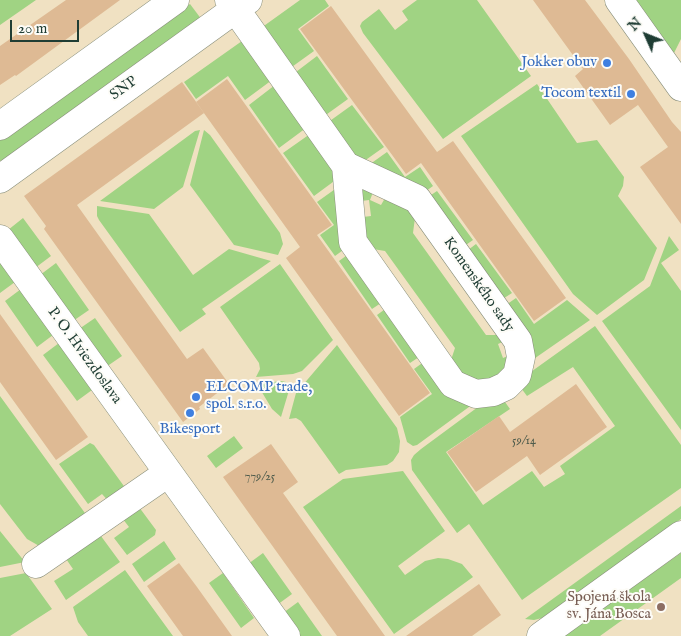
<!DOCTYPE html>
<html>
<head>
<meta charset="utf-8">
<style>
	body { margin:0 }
	#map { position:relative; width:681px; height:636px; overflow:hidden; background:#f0e1c2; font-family:"IM FELL English",serif }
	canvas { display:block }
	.north { position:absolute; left:621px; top:10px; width:50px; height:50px; -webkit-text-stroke:4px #fdfcf7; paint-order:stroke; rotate:314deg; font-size:14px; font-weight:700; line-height:20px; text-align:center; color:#1f3d34 }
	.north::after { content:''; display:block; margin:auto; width:18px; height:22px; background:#1f3d34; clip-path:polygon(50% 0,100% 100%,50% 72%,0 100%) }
	.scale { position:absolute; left:10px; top:20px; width:69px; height:22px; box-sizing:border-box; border:2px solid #1f3d34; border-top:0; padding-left:6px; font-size:15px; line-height:18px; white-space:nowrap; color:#1f3d34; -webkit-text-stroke:4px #fdfcf7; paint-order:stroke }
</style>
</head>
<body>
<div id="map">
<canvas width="681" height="636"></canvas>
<div class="north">N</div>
<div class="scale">20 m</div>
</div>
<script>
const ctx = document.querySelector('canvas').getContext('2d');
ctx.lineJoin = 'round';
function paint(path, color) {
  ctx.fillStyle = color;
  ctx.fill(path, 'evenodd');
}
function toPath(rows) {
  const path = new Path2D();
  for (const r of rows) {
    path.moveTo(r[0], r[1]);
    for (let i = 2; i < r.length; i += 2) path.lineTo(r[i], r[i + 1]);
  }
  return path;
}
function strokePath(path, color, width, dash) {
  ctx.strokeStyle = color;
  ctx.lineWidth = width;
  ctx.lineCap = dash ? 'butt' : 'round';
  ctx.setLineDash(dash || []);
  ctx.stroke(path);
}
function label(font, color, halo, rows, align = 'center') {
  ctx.font = font + ' "IM FELL English",serif';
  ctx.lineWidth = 4;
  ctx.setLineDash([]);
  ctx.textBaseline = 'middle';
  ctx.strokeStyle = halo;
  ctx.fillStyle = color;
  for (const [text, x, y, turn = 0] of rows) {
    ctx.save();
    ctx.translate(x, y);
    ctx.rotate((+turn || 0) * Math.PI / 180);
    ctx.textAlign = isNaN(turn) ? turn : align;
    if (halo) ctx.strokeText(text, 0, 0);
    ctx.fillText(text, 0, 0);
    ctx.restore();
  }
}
const green = toPath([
	[0,0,36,0,0,25],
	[300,0,325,0,329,6,298,29,314,51,289,69,261,28],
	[417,0,477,0,531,76,443,139,363,33,360,26,362,22,379,9,395,30,408,20,402,11],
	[635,0,681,0,681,39,674,53],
	[190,4,202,20,2,163,0,160,0,140],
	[242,41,272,80,245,100,228,76,196,99,184,82],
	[317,56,348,99,323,117,292,75],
	[537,84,577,143,597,140,624,177,623,186,618,196,657,248,644,280,597,315,573,294,461,136],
	[275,85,306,128,279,148,249,105],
	[352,105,384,147,360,164,327,123],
	[200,130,183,187,154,209,100,201,195,131],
	[204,130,210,135,280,233,283,244,278,255,234,245,190,185],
	[310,134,335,168,337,179,314,196,283,153],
	[387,152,405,177,420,167,433,186,422,194,366,167],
	[338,187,346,248,335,256,320,235,334,225,317,202],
	[375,187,370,200,381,205,388,193,416,210,413,233,486,335,506,335,509,339,498,344,503,358,515,353,492,387,448,369,455,348,385,251,361,247,355,218,371,216,369,200,354,202,361,189],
	[437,191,473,240,460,249,425,199],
	[97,206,149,214,193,275,229,249,271,261,202,309,206,314,180,332,99,220,97,216],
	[23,218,51,256,35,268,8,230],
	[669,236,679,250,661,263,681,291,681,430,602,321,650,286],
	[476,244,512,293,498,302,464,253],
	[350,253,384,301,372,309,339,261],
	[0,261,15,282,0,293],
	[56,263,89,310,73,321,40,275],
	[280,264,333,340,302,371,293,374,256,377,260,369,259,363,220,307],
	[21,289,53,335,37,347,5,301],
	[516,298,534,324,567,300,590,320,528,363,503,307],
	[388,307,422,355,410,363,377,315],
	[95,318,122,356,106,367,79,329],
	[595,326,681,445,681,488,522,600,469,524,457,533,412,470,411,460,414,455,421,449,482,404,494,405,505,402,510,409,446,452,483,505,532,471,544,487,565,474,560,466,615,426,573,367,527,396,521,388,528,374],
	[59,343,92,390,77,401,43,355],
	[337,345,397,428,400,441,399,452,393,461,387,465,346,470,339,474,301,421,296,418,289,419,296,393],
	[425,361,473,404,417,445,413,446,407,442,400,417,432,394,414,369],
	[281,381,286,382,290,387,281,417,272,409,257,384],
	[0,396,90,520,41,547,27,539,0,504],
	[234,436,243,448,216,468,207,456],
	[90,443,94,445,129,493,112,505,102,494,88,504,59,464],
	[403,471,445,531,398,566,405,575,425,561,438,558,448,559,462,564,473,577,394,634,303,507,343,479],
	[136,503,156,530,155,535,127,555,114,538,129,527,119,514],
	[681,506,681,519,542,618,534,620,525,619],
	[0,531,25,562,0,567],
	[98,532,120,562,66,600,54,581,73,569,64,556],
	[164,541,176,559,144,582,132,564],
	[263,553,292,594,277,605,248,564],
	[681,553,681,578,600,636,563,636],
	[125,570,173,636,88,636,78,622,73,607],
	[26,573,52,609,10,636,0,636,0,578],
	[223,573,254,618,241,628,209,583],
	[298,602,322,636,299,636,283,613]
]);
const building = toPath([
	[66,0,120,0,16,76,15,75,0,85,0,46],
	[533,0,585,0,629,59,672,122,681,132,681,224,640,167,668,147,638,105,610,125,575,76,583,69],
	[331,6,437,152,453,141,566,298,534,321,421,163,406,174,300,29],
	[227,79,332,225,317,235,430,393,399,416,286,258,300,247,196,102],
	[182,82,204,113,77,205,187,359,203,348,229,384,199,407,200,409,183,422,44,229,46,226,24,196],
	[0,314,88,437,56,460,0,382],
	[576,384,607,427,540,475,527,456,476,492,447,452,499,416,510,432],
	[271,444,298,482,283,493,385,636,337,636,223,477],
	[179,563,197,587,232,636,183,636,147,586],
	[479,584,501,615,472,636,406,636]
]);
const minor = toPath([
	[229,0,346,166,353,242,453,384,476,394,493,392,506,386,517,375,521,357,518,341,417,199,346,166],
	[619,0,681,87],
	[0,126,175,0],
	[0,179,248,0],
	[0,239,286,636],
	[36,564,168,473],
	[541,636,681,535]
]);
const markers = [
	[607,63,5,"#3f7fe0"],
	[631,94,5,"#3f7fe0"],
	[196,397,5,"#3f7fe0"],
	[190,413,5,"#3f7fe0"],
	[661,607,5,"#8d6e63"]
];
const numberNames = [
	["59/14",524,442],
	["779/25",260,478]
];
const shopNames = [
	["Jokker obuv",597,63],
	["Tocom textil",621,94],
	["ELCOMP trade,",206,388,"left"],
	["spol. s.r.o.",206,405,"left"],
	["Bikesport",190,430,"center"]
];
const streetNames = [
	["SNP",124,89,-36],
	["Komenského sady",478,285,55],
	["P. O. Hviezdoslava",84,356,54]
];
const educationNames = [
	["Spojená škola",651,598],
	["sv. Jána Bosca",651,615]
];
paint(green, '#a0d383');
paint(building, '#deba94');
strokePath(minor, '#888f7b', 29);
strokePath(minor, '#fff', 28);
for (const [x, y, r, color] of markers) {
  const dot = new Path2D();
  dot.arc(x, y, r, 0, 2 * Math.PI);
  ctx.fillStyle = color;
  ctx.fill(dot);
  strokePath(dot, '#fdfcf7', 2);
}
label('12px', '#4f5c4c', null, numberNames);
label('15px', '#366cbe', '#fdfcf7', shopNames, 'right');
label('15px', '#1f3d34', '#fdfcf7', streetNames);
label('15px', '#785e54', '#fdfcf7', educationNames, 'right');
</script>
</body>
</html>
